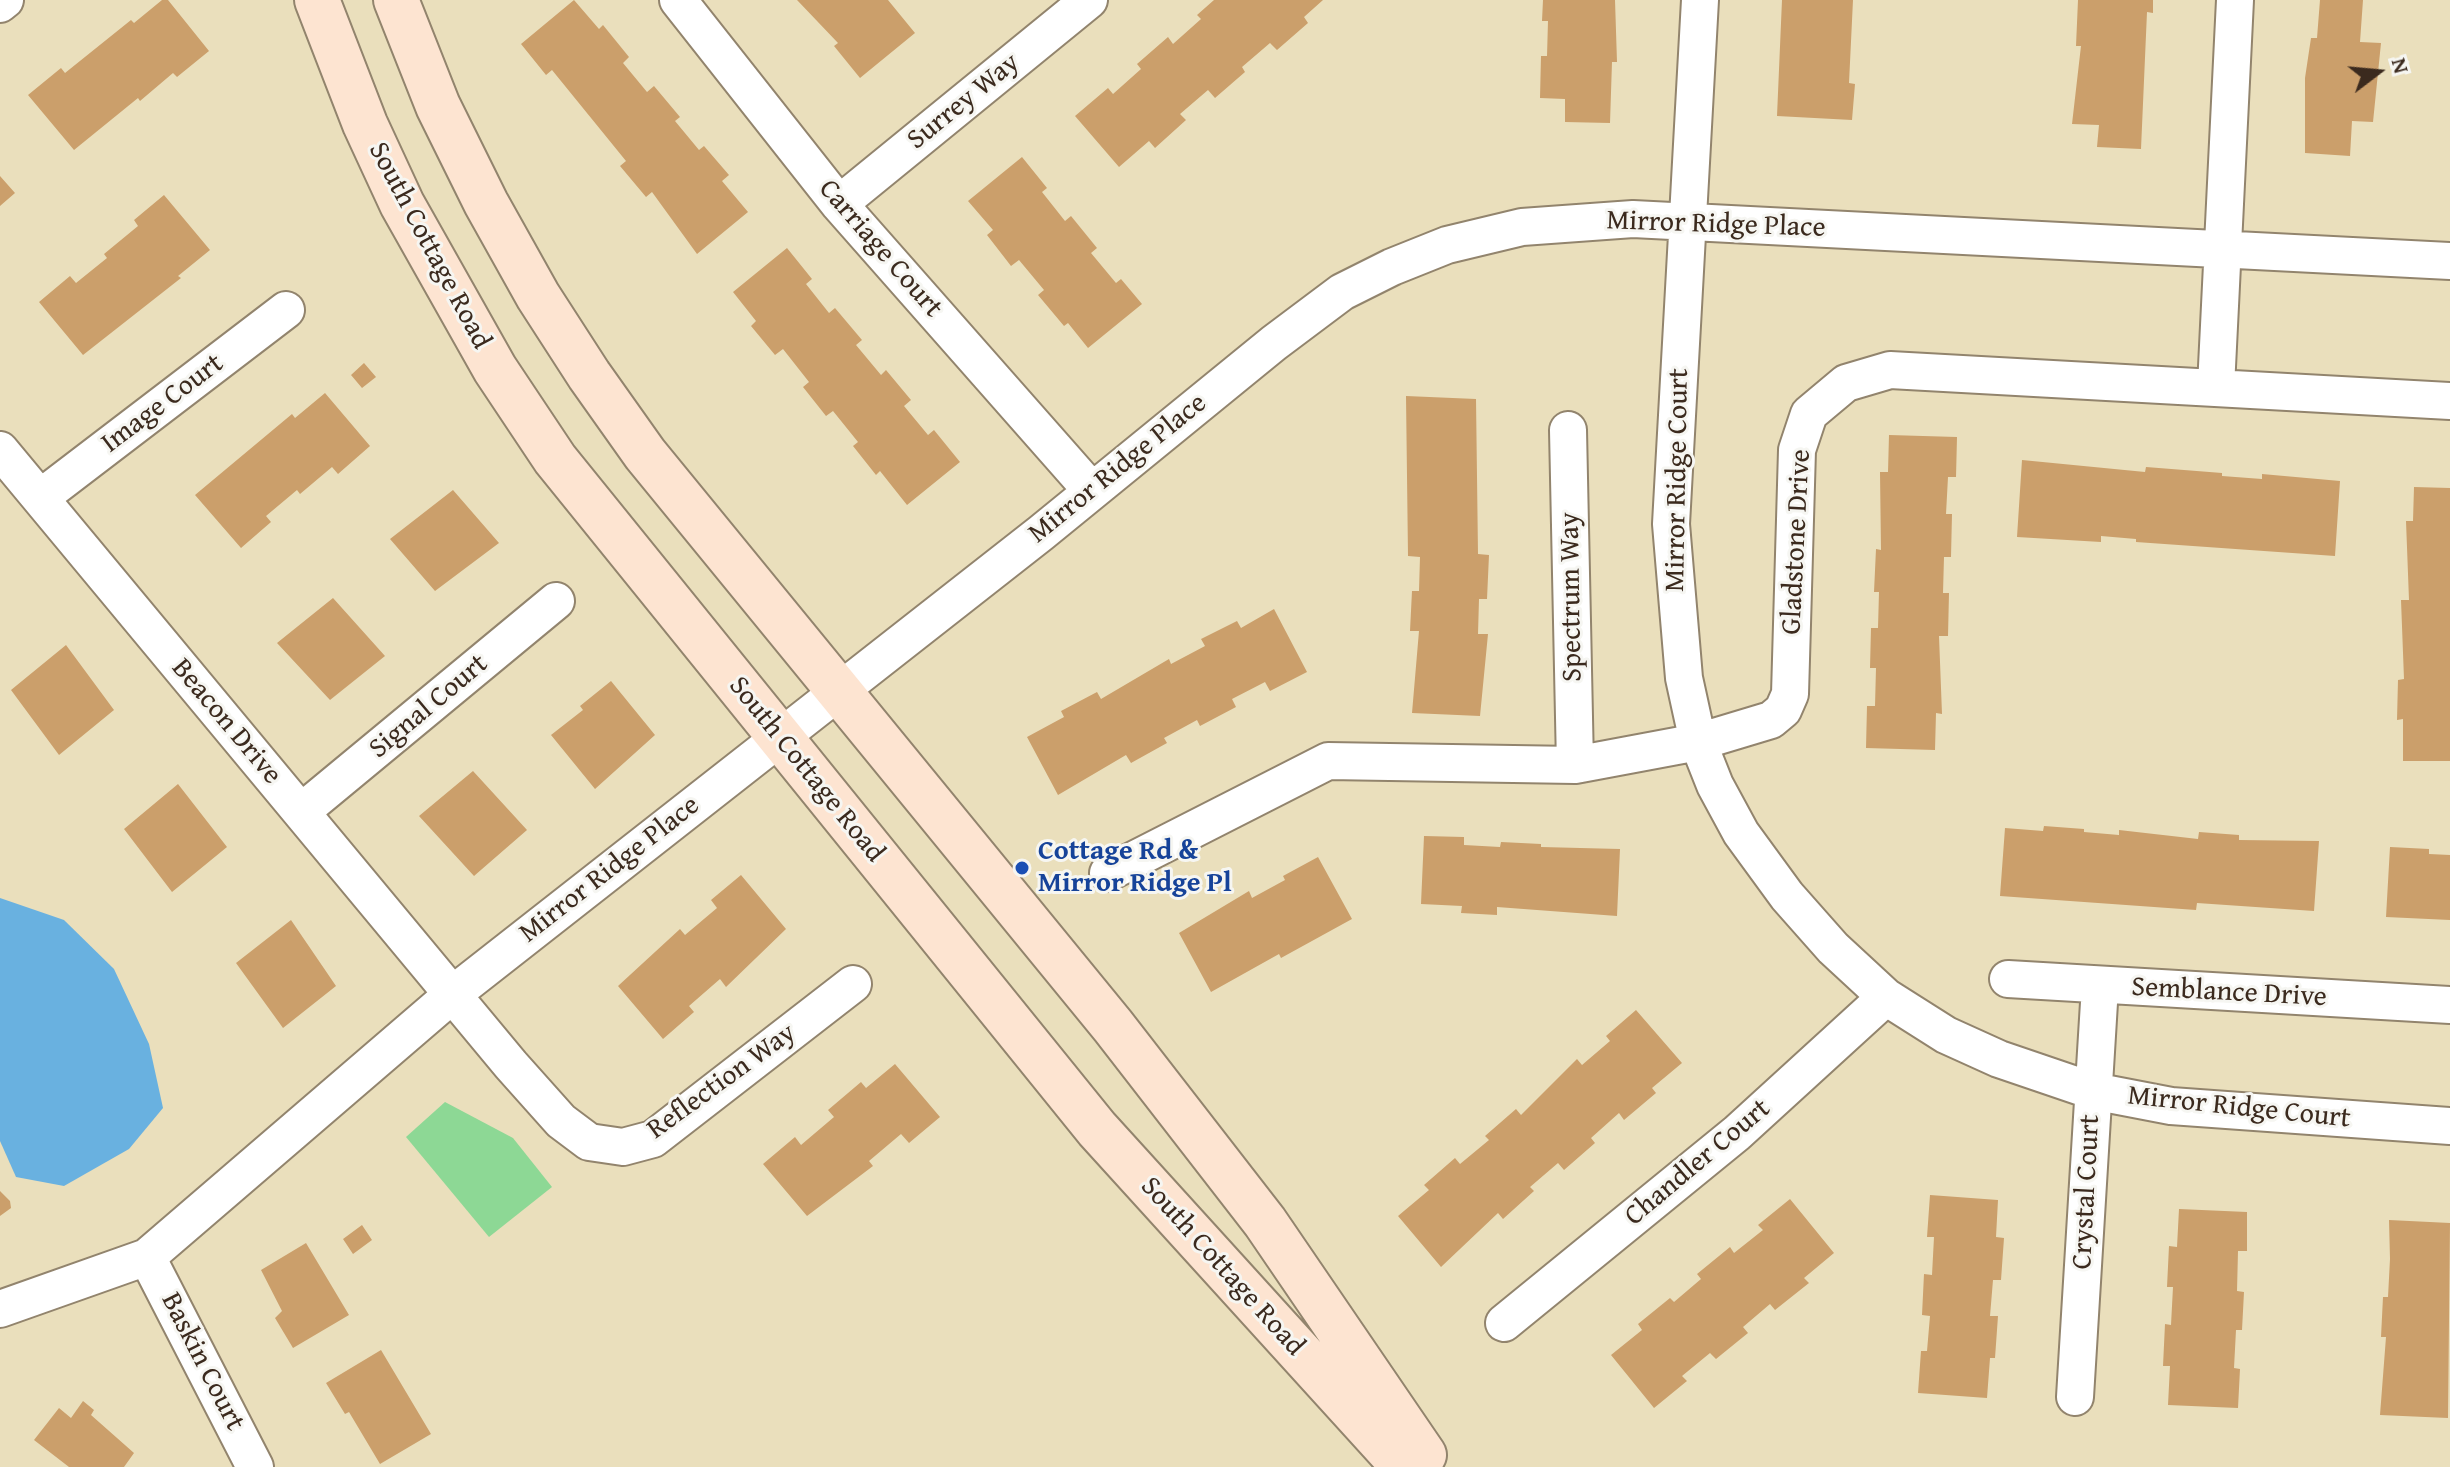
<!DOCTYPE html>
<html>
<head>
<meta charset="utf-8">
<style>
	body { margin:0 }
	#map { position:relative; width:2450px; height:1467px; overflow:hidden; background:#eadfbc; font-family:"Gentium Book Plus",serif }
	canvas { display:block }
	.north { position:absolute; left:2338px; top:32px; width:80px; height:80px; -webkit-text-stroke:6px #f6f6f2; paint-order:stroke; rotate:74deg; font-size:22px; font-weight:700; line-height:32px; text-align:center; color:#3b2a1e }
	.north::after { content:''; display:block; margin:auto; width:28px; height:36px; background:#3b2a1e; clip-path:polygon(50% 0,100% 100%,50% 72%,0 100%) }
</style>
</head>
<body>
<div id="map">
<canvas width="2450" height="1467"></canvas>
<div class="north">N</div>
</div>
<script>
const ctx = document.querySelector('canvas').getContext('2d');
ctx.lineJoin = 'round';
function paint(path, color) {
  ctx.fillStyle = color;
  ctx.fill(path, 'evenodd');
}
function toPath(rows) {
  const path = new Path2D();
  for (const r of rows) {
    path.moveTo(r[0], r[1]);
    for (let i = 2; i < r.length; i += 2) path.lineTo(r[i], r[i + 1]);
  }
  return path;
}
function strokePath(path, color, width, dash) {
  ctx.strokeStyle = color;
  ctx.lineWidth = width;
  ctx.lineCap = dash ? 'butt' : 'round';
  ctx.setLineDash(dash || []);
  ctx.stroke(path);
}
function label(font, color, halo, rows, align = 'center') {
  ctx.font = font + ' "Gentium Book Plus",serif';
  ctx.lineWidth = 6;
  ctx.setLineDash([]);
  ctx.textBaseline = 'middle';
  ctx.strokeStyle = halo;
  ctx.fillStyle = color;
  for (const [text, x, y, turn = 0] of rows) {
    ctx.save();
    ctx.translate(x, y);
    ctx.rotate((+turn || 0) * Math.PI / 180);
    ctx.textAlign = isNaN(turn) ? turn : align;
    if (halo) ctx.strokeText(text, 0, 0);
    ctx.fillText(text, 0, 0);
    ctx.restore();
  }
}
const green = toPath([
	[445,1102,513,1138,552,1187,489,1237,406,1137]
]);
const water = toPath([
	[0,898,64,920,114,969,149,1044,163,1108,129,1149,64,1186,16,1177,0,1141]
]);
const building = toPath([
	[162,0,168,0,209,51,177,77,173,73,140,101,138,98,74,150,28,95,61,68,65,73,131,20,134,23],
	[574,0,599,29,603,25,629,57,623,63,647,92,654,86,680,117,675,121,699,150,704,146,729,175,722,181,748,212,697,254,652,192,646,197,620,166,626,161,552,70,546,75,521,44],
	[797,0,888,0,915,33,860,78,834,46,838,43],
	[1214,0,1323,0,1304,17,1308,23,1277,50,1270,43,1242,67,1245,72,1215,98,1208,90,1180,114,1186,120,1155,148,1149,141,1119,167,1075,116,1108,88,1113,94,1141,69,1137,64,1168,37,1173,44,1201,19,1197,15],
	[1543,0,1615,0,1617,62,1612,62,1610,123,1565,122,1565,99,1540,98,1541,56,1547,56,1548,21,1542,21],
	[1782,0,1853,0,1849,83,1855,84,1852,120,1777,116],
	[2078,0,2153,0,2153,13,2147,12,2141,149,2097,147,2099,125,2072,124,2081,46,2076,46],
	[2320,0,2363,0,2360,42,2381,43,2373,122,2352,121,2350,156,2305,153,2305,78,2311,38,2317,38],
	[1022,157,1047,188,1042,192,1065,221,1071,216,1097,248,1091,253,1116,283,1121,279,1142,304,1088,348,1068,323,1064,326,1038,295,1044,290,1019,260,1011,266,987,235,993,230,968,201],
	[0,176,15,193,0,206],
	[164,195,210,250,178,276,181,278,83,355,39,302,70,276,76,283,107,258,104,254,138,226,134,220],
	[787,248,812,279,806,284,829,313,835,308,862,340,856,345,881,375,886,370,911,400,904,406,928,435,934,430,960,462,907,505,880,471,876,475,853,446,858,442,833,411,826,416,803,387,809,382,783,349,775,355,751,326,756,321,733,292],
	[364,363,376,377,362,388,351,375],
	[325,393,370,446,338,474,332,467,300,494,297,490,266,516,271,522,241,548,195,495,292,414,295,418],
	[1406,396,1476,399,1478,554,1489,555,1487,599,1479,599,1478,634,1488,634,1480,716,1412,713,1419,631,1410,631,1412,591,1419,591,1420,557,1408,556],
	[1889,435,1957,437,1956,477,1948,477,1946,514,1952,514,1951,557,1944,557,1943,593,1949,593,1948,636,1939,636,1942,714,1936,713,1935,750,1866,748,1867,706,1875,706,1876,668,1870,668,1871,628,1878,628,1879,592,1874,592,1876,549,1881,550,1880,472,1888,472],
	[2022,460,2145,472,2146,467,2222,473,2222,476,2262,479,2262,474,2340,481,2335,556,2136,542,2136,539,2101,536,2101,542,2017,537],
	[2414,487,2450,488,2450,761,2403,761,2403,719,2397,720,2398,680,2404,679,2401,600,2409,600,2406,521,2413,521],
	[453,490,499,543,435,591,390,539],
	[333,598,385,656,330,700,277,643],
	[1274,609,1307,672,1270,691,1265,682,1232,699,1236,707,1200,726,1197,720,1164,738,1167,743,1131,763,1126,755,1058,795,1027,737,1064,717,1061,711,1097,692,1101,699,1169,659,1171,664,1205,646,1201,639,1237,621,1241,628],
	[66,645,114,710,59,755,11,690],
	[611,681,655,735,595,789,551,735,583,710,580,706],
	[473,771,527,830,474,876,419,816],
	[178,784,227,847,172,892,124,829],
	[2044,826,2084,829,2084,832,2119,835,2119,830,2198,839,2199,832,2239,835,2239,840,2319,841,2314,911,2197,903,2196,910,2000,896,2005,828,2043,831],
	[1424,836,1464,837,1464,845,1500,847,1501,842,1541,844,1541,847,1620,849,1617,916,1497,907,1497,915,1461,913,1462,906,1421,904],
	[2390,847,2429,849,2429,854,2450,855,2450,920,2386,917],
	[1318,857,1352,919,1281,958,1279,954,1211,992,1179,933,1249,891,1252,898,1285,880,1283,876],
	[741,875,786,929,726,987,720,979,689,1006,694,1012,663,1039,618,986,680,929,685,935,717,908,711,900],
	[291,920,336,986,283,1028,236,963],
	[1636,1010,1682,1063,1652,1088,1656,1093,1624,1120,1619,1113,1591,1138,1595,1143,1564,1170,1558,1163,1530,1187,1534,1191,1503,1219,1498,1213,1441,1267,1398,1216,1429,1190,1424,1185,1455,1158,1460,1164,1489,1140,1485,1136,1516,1109,1521,1115,1577,1059,1582,1065,1610,1041,1606,1036],
	[895,1064,940,1117,909,1143,901,1134,869,1161,873,1166,807,1216,763,1164,795,1137,801,1145,834,1117,828,1110,861,1082,866,1088],
	[0,1191,10,1201,11,1208,0,1216],
	[1930,1195,1998,1200,1996,1237,2004,1238,2001,1280,1993,1280,1990,1316,1998,1316,1995,1358,1990,1358,1987,1398,1918,1393,1921,1351,1927,1351,1930,1316,1922,1315,1924,1274,1932,1275,1934,1237,1927,1237],
	[1790,1199,1834,1253,1804,1278,1809,1283,1775,1310,1770,1304,1743,1327,1748,1333,1716,1359,1710,1353,1682,1376,1687,1381,1654,1408,1611,1355,1642,1330,1638,1324,1670,1298,1674,1302,1701,1279,1697,1274,1730,1247,1734,1253,1763,1230,1758,1225],
	[2179,1209,2247,1212,2247,1251,2238,1251,2237,1291,2244,1292,2242,1330,2236,1330,2234,1368,2240,1369,2238,1408,2168,1405,2170,1366,2163,1366,2165,1324,2171,1325,2173,1287,2167,1287,2169,1246,2177,1247],
	[2389,1220,2450,1223,2448,1418,2380,1415,2386,1337,2381,1337,2383,1297,2388,1297,2390,1259],
	[362,1225,372,1240,353,1254,343,1239],
	[306,1243,349,1315,293,1348,275,1318,282,1311,261,1270],
	[381,1350,431,1434,380,1464,349,1412,345,1414,326,1383],
	[83,1401,94,1410,91,1415,134,1453,124,1467,69,1467,34,1440,59,1408,71,1418]
]);
const street = toPath([
	[678,0,839,204,1092,491],
	[1700,0,1671,524,1684,678,1698,742,1715,785,1741,833,1787,896,1833,948,1886,997,1946,1035,1999,1059,2093,1091,2171,1106,2450,1126],
	[0,4,5,0],
	[839,204,1089,0],
	[2216,387,2235,0],
	[1568,430,1575,765],
	[0,450,511,1065,561,1121,589,1142,623,1147,653,1139,853,984],
	[40,498,286,310],
	[301,812,556,601],
	[1108,873,1328,761,1575,765,1698,742,1771,720,1783,710,1790,694,1797,450,1809,414,1846,383,1890,370,2450,401],
	[2008,979,2450,1005],
	[147,1257,255,1467],
	[0,1309,147,1257,453,994,1041,533,1274,343,1342,292,1392,267,1447,245,1522,227,1633,219,2450,261],
	[1504,1323,1737,1133,1886,997],
	[2075,1397,2100,986]
]);
const secondary = toPath([
	[317,0,365,124,402,204,495,369,555,459,1097,1129,1404,1467],
	[396,0,438,106,486,203,538,296,589,375,645,454,1113,1026,1265,1222,1424,1455]
]);
const markers = [
	[1022,868,8,"#1a4fb4"]
];
const streetNames = [
	["Surrey Way",964,102,-39],
	["Mirror Ridge Place",1716,225,2],
	["South Cottage Road",429,246,62],
	["Carriage Court",880,249,49],
	["Image Court",163,404,-37],
	["Mirror Ridge Place",1118,469,-39],
	["Mirror Ridge Court",1678,480,-89],
	["Gladstone Drive",1797,542,-87],
	["Spectrum Way",1572,597,-91],
	["Signal Court",429,707,-40],
	["Beacon Drive",226,722,50],
	["South Cottage Road",806,770,51],
	["Mirror Ridge Place",610,870,-38],
	["Semblance Drive",2229,993,3],
	["Reflection Way",722,1082,-36],
	["Mirror Ridge Court",2239,1108,6],
	["Chandler Court",1698,1163,-40],
	["Crystal Court",2087,1192,-87],
	["South Cottage Road",1222,1267,48],
	["Baskin Court",202,1362,63]
];
const transitNames = [
	["Cottage Rd &",1038,852],
	["Mirror Ridge Pl",1038,884]
];
paint(green, '#8dd895');
paint(water, '#69b1e0');
paint(building, '#cb9f6b');
strokePath(street, '#92846d', 40);
strokePath(secondary, '#92846d', 48);
strokePath(street, '#fff', 36);
strokePath(secondary, '#fde4d1', 44);
for (const [x, y, r, color] of markers) {
  const dot = new Path2D();
  dot.arc(x, y, r, 0, 2 * Math.PI);
  ctx.fillStyle = color;
  ctx.fill(dot);
  strokePath(dot, '#f6f6f2', 3);
}
label('28px', '#3b2a1e', '#f6f6f2', streetNames);
label('bold 28px', '#164399', '#f6f6f2', transitNames, 'left');
</script>
</body>
</html>
